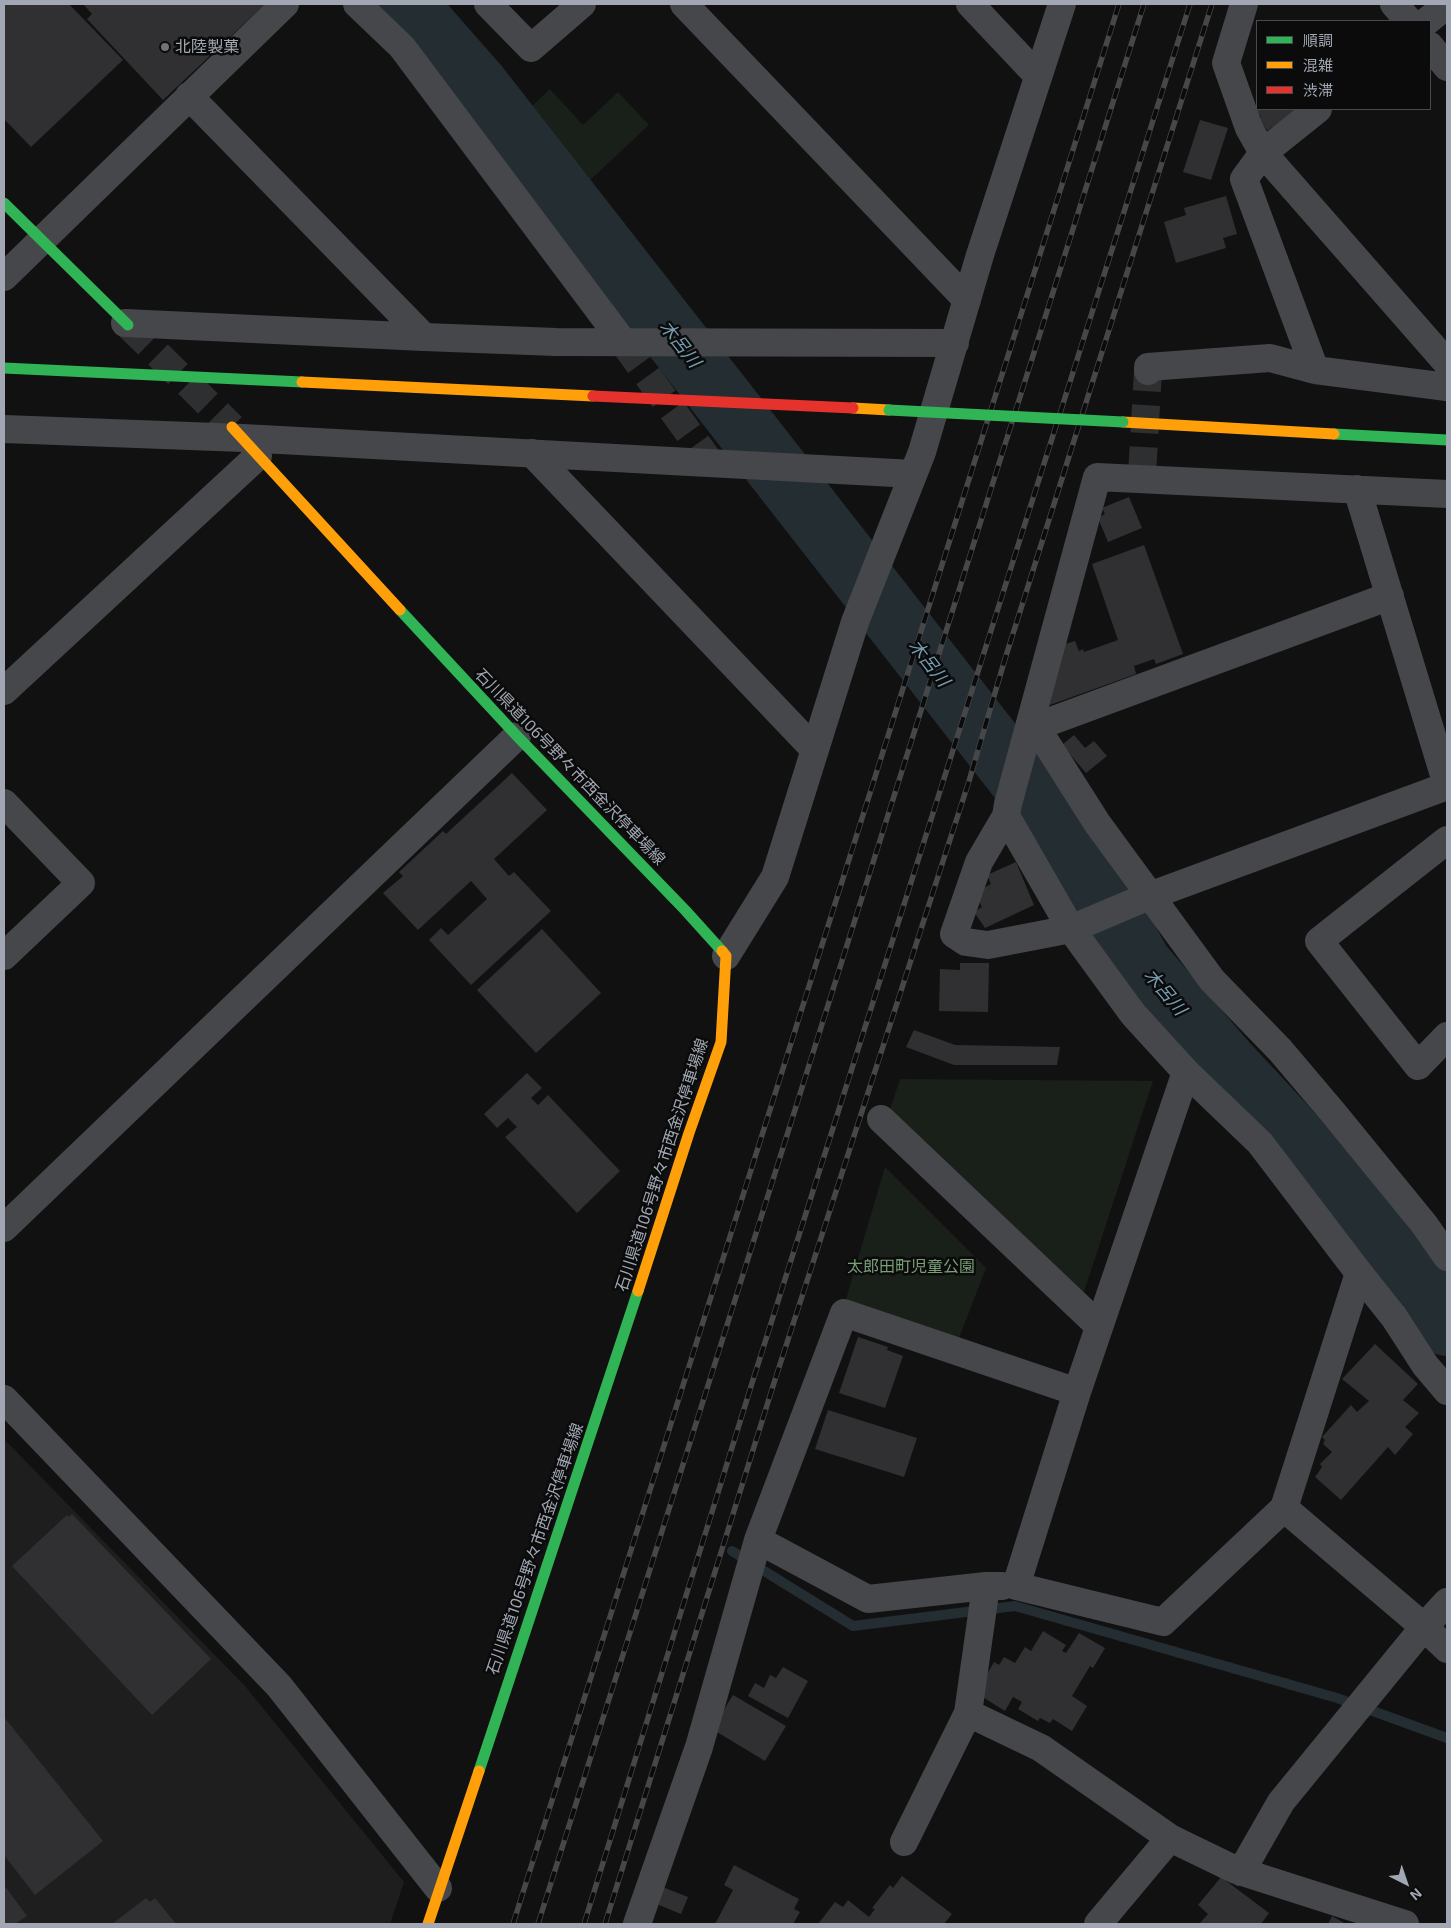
<!DOCTYPE html>
<html>
<head>
<meta charset="utf-8">
<style>
	body { margin:0 }
	#map { position:relative; width:1451px; height:1928px; overflow:hidden; background:#111; font-family:"Exo 2","Noto Sans JP",sans-serif }
	canvas { display:block }
	.frame { position:absolute; inset:0; border:5px solid #a1a8b3; pointer-events:none }
	.legend { position:absolute; left:1256px; top:20px; width:175px; height:90px; box-sizing:border-box; background:#0b0b0c; border:1px solid #474a4f; margin:0; padding:6px 9px; list-style:none; font-size:15px; color:#a1a8b3 }
	.legend li { display:flex; align-items:center; gap:10px; height:25px }
	.legend b { width:25px; border:1px solid #474a4f }
	.north { position:absolute; left:1381px; top:1858px; width:50px; height:50px; -webkit-text-stroke:4px #0b0b0c; paint-order:stroke; rotate:139deg; font-size:14px; font-weight:700; line-height:20px; text-align:center; color:#a1a8b3 }
	.north::after { content:''; display:block; margin:auto; width:18px; height:22px; background:#a1a8b3; clip-path:polygon(50% 0,100% 100%,50% 72%,0 100%) }
</style>
</head>
<body>
<div id="map">
<canvas width="1451" height="1928"></canvas>
<div class="frame"></div>
<ul class="legend">
<li><b style="height:6px;background:#30b455"></b>順調</li>
<li><b style="height:6px;background:#ff9f0a"></b>混雑</li>
<li><b style="height:6px;background:#e5322d"></b>渋滞</li>
</ul>
<div class="north">N</div>
</div>
<script>
const ctx = document.querySelector('canvas').getContext('2d');
ctx.lineJoin = 'round';
function paint(path, color) {
  ctx.fillStyle = color;
  ctx.fill(path, 'evenodd');
}
function toPath(rows) {
  const path = new Path2D();
  for (const r of rows) {
    path.moveTo(r[0], r[1]);
    for (let i = 2; i < r.length; i += 2) path.lineTo(r[i], r[i + 1]);
  }
  return path;
}
function strokePath(path, color, width, dash) {
  ctx.strokeStyle = color;
  ctx.lineWidth = width;
  ctx.lineCap = dash ? 'butt' : 'round';
  ctx.setLineDash(dash || []);
  ctx.stroke(path);
}
function label(font, color, halo, rows, align = 'center') {
  ctx.font = font + ' "Exo 2","Noto Sans JP",sans-serif';
  ctx.lineWidth = 5;
  ctx.setLineDash([]);
  ctx.textBaseline = 'middle';
  ctx.strokeStyle = halo;
  ctx.fillStyle = color;
  for (const [text, x, y, turn = 0] of rows) {
    ctx.save();
    ctx.translate(x, y);
    ctx.rotate((+turn || 0) * Math.PI / 180);
    ctx.textAlign = isNaN(turn) ? turn : align;
    if (halo) ctx.strokeText(text, 0, 0);
    ctx.fillText(text, 0, 0);
    ctx.restore();
  }
}
const built = toPath([
	[4,1439,245,1686,404,1882,390,1924,4,1924]
]);
const green = toPath([
	[550,89,583,125,618,92,649,125,572,197,508,129],
	[900,1079,1153,1081,1082,1298,890,1109],
	[885,1167,986,1268,959,1338,846,1299]
]);
const stream = toPath([
	[732,1551,853,1626,1015,1606,1337,1698,1447,1738]
]);
const river = toPath([
	[406,4,478,86,1056,826,1096,884,1141,964,1227,1064,1284,1125,1394,1250,1447,1325]
]);
const building = toPath([
	[4,4,69,4,123,60,31,147,4,119],
	[83,4,265,4,163,100,87,19,92,14],
	[1257,109,1295,109,1298,112,1276,131,1272,127,1268,131,1258,119,1261,117,1255,110],
	[1200,120,1228,128,1211,180,1183,172],
	[1226,196,1237,234,1223,238,1226,248,1176,263,1164,222,1186,215,1184,208],
	[1129,497,1142,528,1108,542,1098,518,1105,514,1102,508],
	[1144,545,1183,654,1156,664,1154,659,1134,666,1136,674,1047,706,1045,682,1057,678,1052,663,1056,647,1075,641,1079,651,1083,649,1084,652,1118,640,1092,564],
	[1074,735,1085,748,1094,741,1107,756,1086,773,1062,745],
	[512,773,547,810,494,859,509,876,514,872,551,911,471,985,429,940,441,928,448,935,487,899,471,881,418,930,383,893,403,876,399,872,443,831,446,834],
	[1016,862,1034,905,985,928,974,912,982,907,975,893,991,884,987,875],
	[542,929,601,993,536,1053,477,990],
	[960,963,989,963,988,1012,939,1011,940,969,960,970],
	[914,1030,955,1045,1060,1047,1057,1065,954,1065,906,1047],
	[527,1073,542,1088,531,1098,538,1105,548,1095,620,1171,577,1213,505,1137,517,1127,508,1118,497,1128,484,1114],
	[858,1337,888,1347,887,1350,903,1356,885,1408,839,1393],
	[1375,1344,1418,1384,1403,1400,1419,1413,1405,1427,1413,1434,1395,1455,1388,1447,1341,1500,1315,1477,1322,1467,1320,1464,1332,1452,1323,1444,1325,1440,1322,1437,1351,1405,1357,1412,1369,1401,1342,1379],
	[828,1410,917,1438,904,1477,815,1449],
	[72,1514,211,1659,152,1715,12,1566,67,1515,69,1517],
	[1043,1631,1066,1645,1062,1651,1066,1653,1079,1633,1105,1648,1093,1668,1090,1666,1072,1696,1087,1706,1072,1731,1053,1719,1050,1723,1040,1718,1038,1721,1018,1709,1022,1702,1013,1697,1005,1711,976,1693,994,1662,999,1665,1004,1657,1015,1663,1025,1647,1031,1651],
	[783,1667,808,1681,788,1718,748,1696,755,1683,764,1688,770,1675,776,1678],
	[733,1695,786,1726,765,1761,712,1729],
	[4,1717,103,1841,35,1895,4,1855],
	[734,1865,799,1899,794,1909,800,1912,793,1924,715,1924,733,1890,724,1885],
	[902,1876,952,1914,944,1924,818,1924,835,1902,843,1907,848,1900,869,1917,875,1909,872,1908,890,1885,893,1888],
	[1221,1877,1269,1913,1261,1924,1199,1924,1208,1914,1198,1905],
	[4,1885,27,1916,15,1924,4,1924],
	[660,1886,688,1897,681,1914,654,1903],
	[146,1898,150,1902,155,1898,176,1924,112,1924],
	[1332,1916,1346,1924,1328,1924]
]);
const streetTunnel = toPath([
	[623,342,710,462],
	[1142,475,1148,371]
]);
const secondaryTunnel = toPath([
	[128,325,232,427]
]);
const street = toPath([
	[357,4,402,47,623,342],
	[488,4,531,48,582,4],
	[684,4,967,300],
	[970,4,1038,76],
	[1244,4,1226,63,1249,128,1263,153,1447,363],
	[1394,4,1409,21],
	[1427,21,1447,5],
	[1430,46,1447,67],
	[189,96,424,337,556,342,955,343],
	[4,277,285,4],
	[125,323,424,337],
	[1315,370,1244,179,1263,153,1318,109],
	[1148,371,1148,367,1270,358,1315,370,1447,387],
	[4,429,243,438,913,474],
	[532,453,815,750],
	[1357,489,1447,785],
	[4,691,258,456],
	[1031,719,1097,823,1212,980,1280,1050,1335,1115,1424,1224,1447,1257],
	[1035,727,1390,596],
	[4,803,81,883,4,956],
	[1006,816,979,862,954,934,966,942,988,945,1071,929,1144,898,1447,786],
	[1447,840,1319,941,1418,1066,1447,1036],
	[726,956,775,877,855,622,922,452,980,255,1062,4],
	[1186,1072,1077,1392,1016,1586,1163,1622,1284,1508,1359,1273,1260,1143,1186,1072,1133,1014,1071,929,1006,816,1008,804,1097,477,1447,494],
	[881,1119,1099,1326],
	[4,1228,517,736],
	[1359,1273,1394,1317,1425,1365,1447,1391],
	[4,1399,279,1686,438,1888],
	[1284,1508,1424,1627,1447,1649],
	[758,1540,868,1599,986,1586,1002,1586],
	[986,1586,968,1713,1041,1748,1170,1838],
	[904,1842,968,1713],
	[1241,1872,1281,1802,1424,1627,1447,1602],
	[637,1924,699,1747,758,1540,844,1313,1077,1392],
	[1098,1924,1170,1838,1236,1870,1405,1924]
]);
const fast = toPath([
	[4,203,128,325],
	[4,368,302,382],
	[1334,434,1447,440],
	[400,610,517,736,685,910,722,951],
	[479,1771,638,1291]
]);
const slow = toPath([
	[302,382,593,396],
	[853,408,889,410],
	[1123,422,1334,434],
	[232,427,400,610],
	[638,1291,689,1133,721,1042,726,956,722,951],
	[428,1924,479,1771]
]);
const rail = toPath([
	[513,1924,1119,4],
	[538,1924,1144,4],
	[584,1924,753,1380,1190,4],
	[605,1924,773,1386,969,781,1005,659,1212,4]
]);
const fastBridge = toPath([
	[889,410,1123,422]
]);
const jamBridge = toPath([
	[593,396,853,408]
]);
const markers = [
	[165,47,5,"#6f737a"]
];
const poiNames = [
	["北陸製菓",175,47]
];
const streetNames = [
	["石川県道106号野々市西金沢停車場線",570,767,46],
	["石川県道106号野々市西金沢停車場線",662,1165,-72],
	["石川県道106号野々市西金沢停車場線",535,1549,-71]
];
const parkNames = [
	["太郎田町児童公園",911,1267]
];
const waterNames = [
	["木呂川",680,344,52],
	["木呂川",929,663,52],
	["木呂川",1165,992,50]
];
paint(built, '#1e1e1f');
paint(green, '#191f19');
strokePath(stream, '#242d32', 10);
strokePath(river, '#242d32', 62);
paint(building, '#303032');
strokePath(streetTunnel, '#2e2f31', 28, [28, 14]);
strokePath(secondaryTunnel, '#2e2f31', 28, [28, 14]);
strokePath(street, '#45474a', 28);
strokePath(fast, '#30b455', 11);
strokePath(slow, '#ff9f0a', 11);
strokePath(rail, '#454749', 5.5);
strokePath(rail, '#0b0b0c', 4, [11]);
strokePath(fastBridge, '#30b455', 11);
strokePath(jamBridge, '#e5322d', 11);
for (const [x, y, r, color] of markers) {
  const dot = new Path2D();
  dot.arc(x, y, r, 0, 2 * Math.PI);
  ctx.fillStyle = color;
  ctx.fill(dot);
  strokePath(dot, '#0b0b0c', 2);
}
label('16px', '#a1a8b3', '#0b0b0c', poiNames, 'left');
label('16px', '#a1a8b3', '#0b0b0c', streetNames);
label('16px', '#799f77', '#0b0b0c', parkNames);
label('italic 18px', '#769cb0', '#0b0b0c', waterNames);
</script>
</body>
</html>
